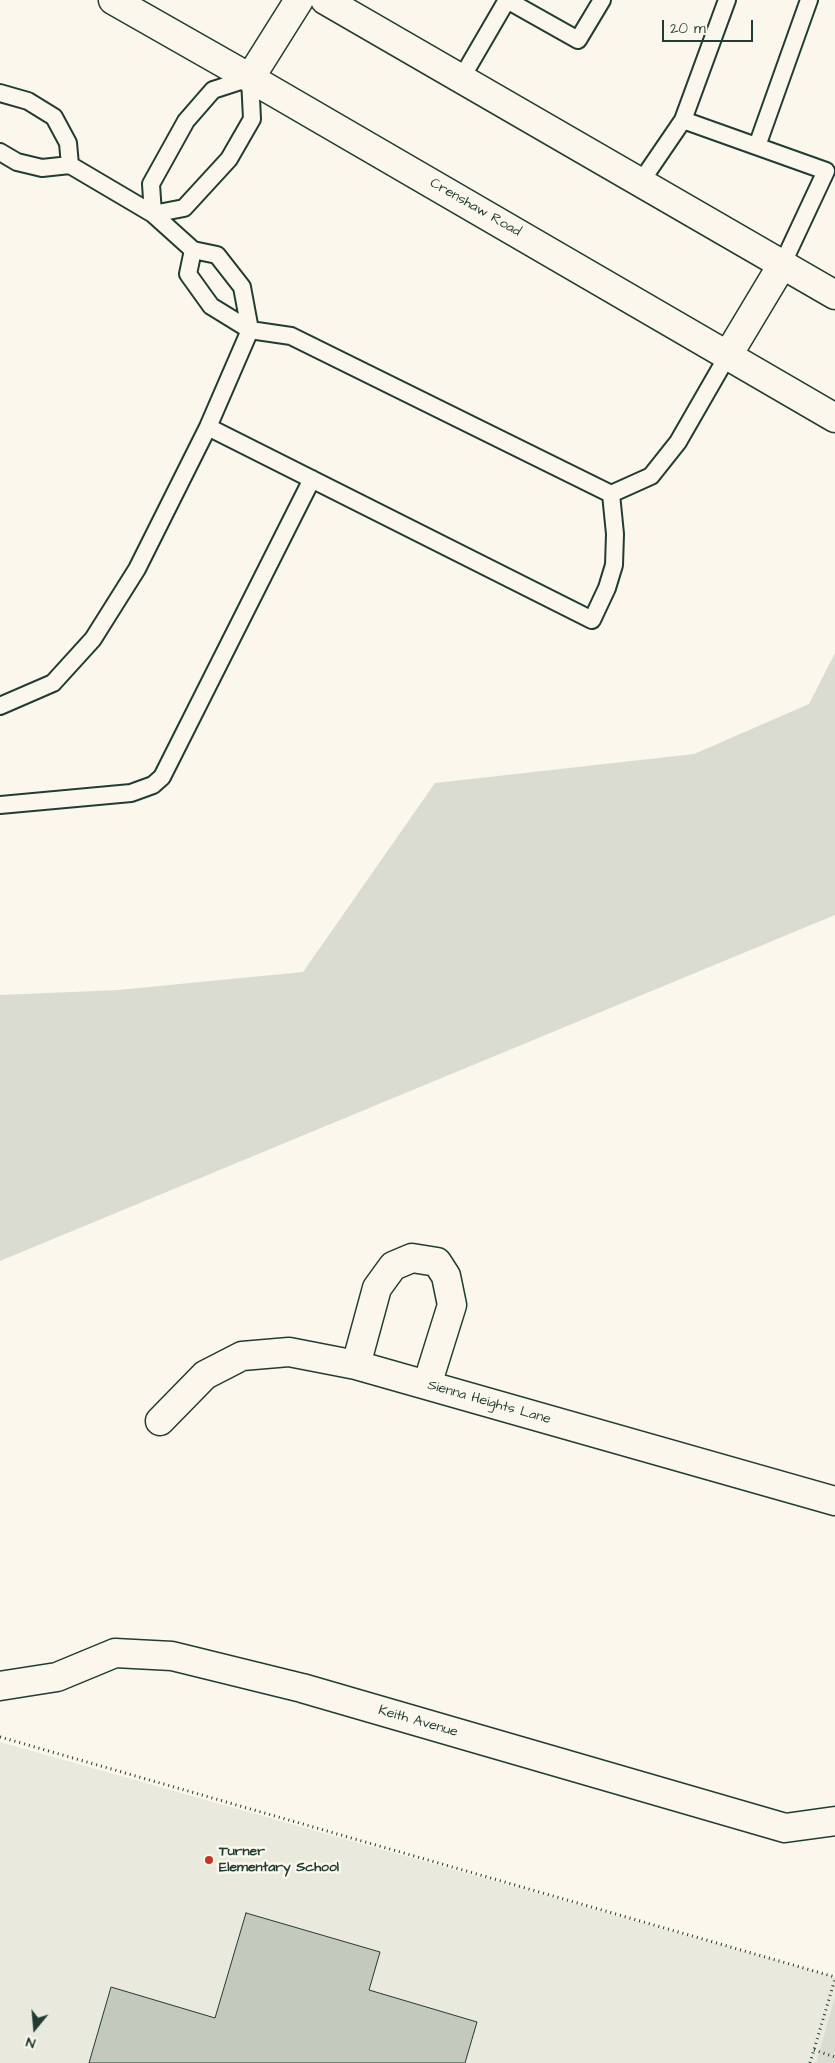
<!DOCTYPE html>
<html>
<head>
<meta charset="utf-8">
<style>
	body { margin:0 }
	#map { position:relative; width:835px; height:2063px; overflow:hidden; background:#fbf7ec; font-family:"Architects Daughter",sans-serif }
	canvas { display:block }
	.north { position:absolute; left:10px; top:2003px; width:50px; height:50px; -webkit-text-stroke:4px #fbf7ec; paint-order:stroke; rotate:197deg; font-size:14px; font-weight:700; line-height:20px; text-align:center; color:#1f3d34 }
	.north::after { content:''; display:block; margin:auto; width:18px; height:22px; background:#1f3d34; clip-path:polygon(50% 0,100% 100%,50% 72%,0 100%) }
	.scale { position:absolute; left:662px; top:20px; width:91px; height:22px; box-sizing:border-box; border:2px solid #1f3d34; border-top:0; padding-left:6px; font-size:15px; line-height:18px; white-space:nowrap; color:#1f3d34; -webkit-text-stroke:4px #fbf7ec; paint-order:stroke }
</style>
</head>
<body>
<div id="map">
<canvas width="835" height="2063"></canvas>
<div class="north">N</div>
<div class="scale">20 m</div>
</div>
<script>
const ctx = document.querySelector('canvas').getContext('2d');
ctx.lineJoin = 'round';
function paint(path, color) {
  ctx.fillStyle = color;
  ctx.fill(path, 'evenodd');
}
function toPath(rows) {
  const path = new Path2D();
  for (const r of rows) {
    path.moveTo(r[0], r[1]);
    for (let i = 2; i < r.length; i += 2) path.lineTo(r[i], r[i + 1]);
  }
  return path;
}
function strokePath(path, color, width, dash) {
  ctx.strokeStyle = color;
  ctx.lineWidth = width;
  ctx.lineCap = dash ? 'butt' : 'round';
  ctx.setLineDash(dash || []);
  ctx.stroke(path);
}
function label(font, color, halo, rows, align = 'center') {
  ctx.font = font + ' "Architects Daughter",sans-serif';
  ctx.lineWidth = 5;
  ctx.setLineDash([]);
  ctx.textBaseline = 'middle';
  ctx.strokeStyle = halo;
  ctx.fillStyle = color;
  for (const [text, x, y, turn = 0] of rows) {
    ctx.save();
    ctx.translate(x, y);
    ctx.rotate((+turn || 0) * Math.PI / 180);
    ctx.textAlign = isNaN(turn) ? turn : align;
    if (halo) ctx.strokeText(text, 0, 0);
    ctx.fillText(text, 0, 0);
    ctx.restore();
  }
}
const built = toPath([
	[0,1742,835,1977,835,1996,816,2063,0,2063]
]);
const green = toPath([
	[835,653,835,915,0,1261,0,995,118,990,303,972,435,783,694,754,809,704],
	[835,1996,835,2063,816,2063]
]);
const building = toPath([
	[246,1913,380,1952,369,1990,477,2022,465,2063,89,2063,111,1987,215,2018,246,1913]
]);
const path = toPath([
	[0,1737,835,1977],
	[814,2050,835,2057],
	[810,2063,835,1979]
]);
const service = toPath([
	[507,0,578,40,602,0],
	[250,78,252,119,229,159,184,208,153,214,151,184,186,121,213,90,250,78],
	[461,79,507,0],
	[0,93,28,101,54,117,68,143,70,165,42,168,17,162,0,152],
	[683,120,727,0],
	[757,146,809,0],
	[70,165,153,214,193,250],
	[640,183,683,120,826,171,782,265],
	[193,250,217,255,242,287,250,330,211,306,188,274,193,250],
	[208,427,592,620,607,588,614,565,615,534,611,494],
	[611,494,651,476,678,442,728,355],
	[0,706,53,683,93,639,137,569,208,427,250,330,291,336,611,494],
	[0,805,131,793,153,785,162,777,312,479]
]);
const minor = toPath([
	[356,1365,377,1288,393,1266,412,1258,437,1262,446,1276,452,1305,427,1385],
	[160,1421,205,1375,242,1356,289,1352,356,1365,835,1501],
	[0,1686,57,1677,115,1653,172,1656,302,1688,785,1828,835,1821]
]);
const secondary = toPath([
	[113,0,250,78,835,418],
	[325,0,835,295],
	[250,78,299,0],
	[728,355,782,265]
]);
const markers = [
	[209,1860,5,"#c8321e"]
];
const streetNames = [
	["Crenshaw Road",475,208,30],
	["Sienna Heights Lane",489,1403,16],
	["Keith Avenue",418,1722,16]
];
const poiNames = [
	["Turner",219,1852],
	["Elementary School",219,1868]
];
paint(built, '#eae9de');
paint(green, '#dbdcd1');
paint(building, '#c4c9be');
strokePath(building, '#1f3d34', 1);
strokePath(service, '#1f3d34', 20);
strokePath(minor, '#1f3d34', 31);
strokePath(secondary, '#1f3d34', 31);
strokePath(path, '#1f3d34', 3, [1, 4]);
strokePath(service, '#fbf7ec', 16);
strokePath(minor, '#fbf7ec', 28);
strokePath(secondary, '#fbf7ec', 28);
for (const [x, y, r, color] of markers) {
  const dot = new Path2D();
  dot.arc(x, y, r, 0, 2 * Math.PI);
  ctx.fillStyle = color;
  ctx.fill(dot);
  strokePath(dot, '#fbf7ec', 2);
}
label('14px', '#1f3d34', '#fbf7ec', streetNames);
label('bold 14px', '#1f3d34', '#fbf7ec', poiNames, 'left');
</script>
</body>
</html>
